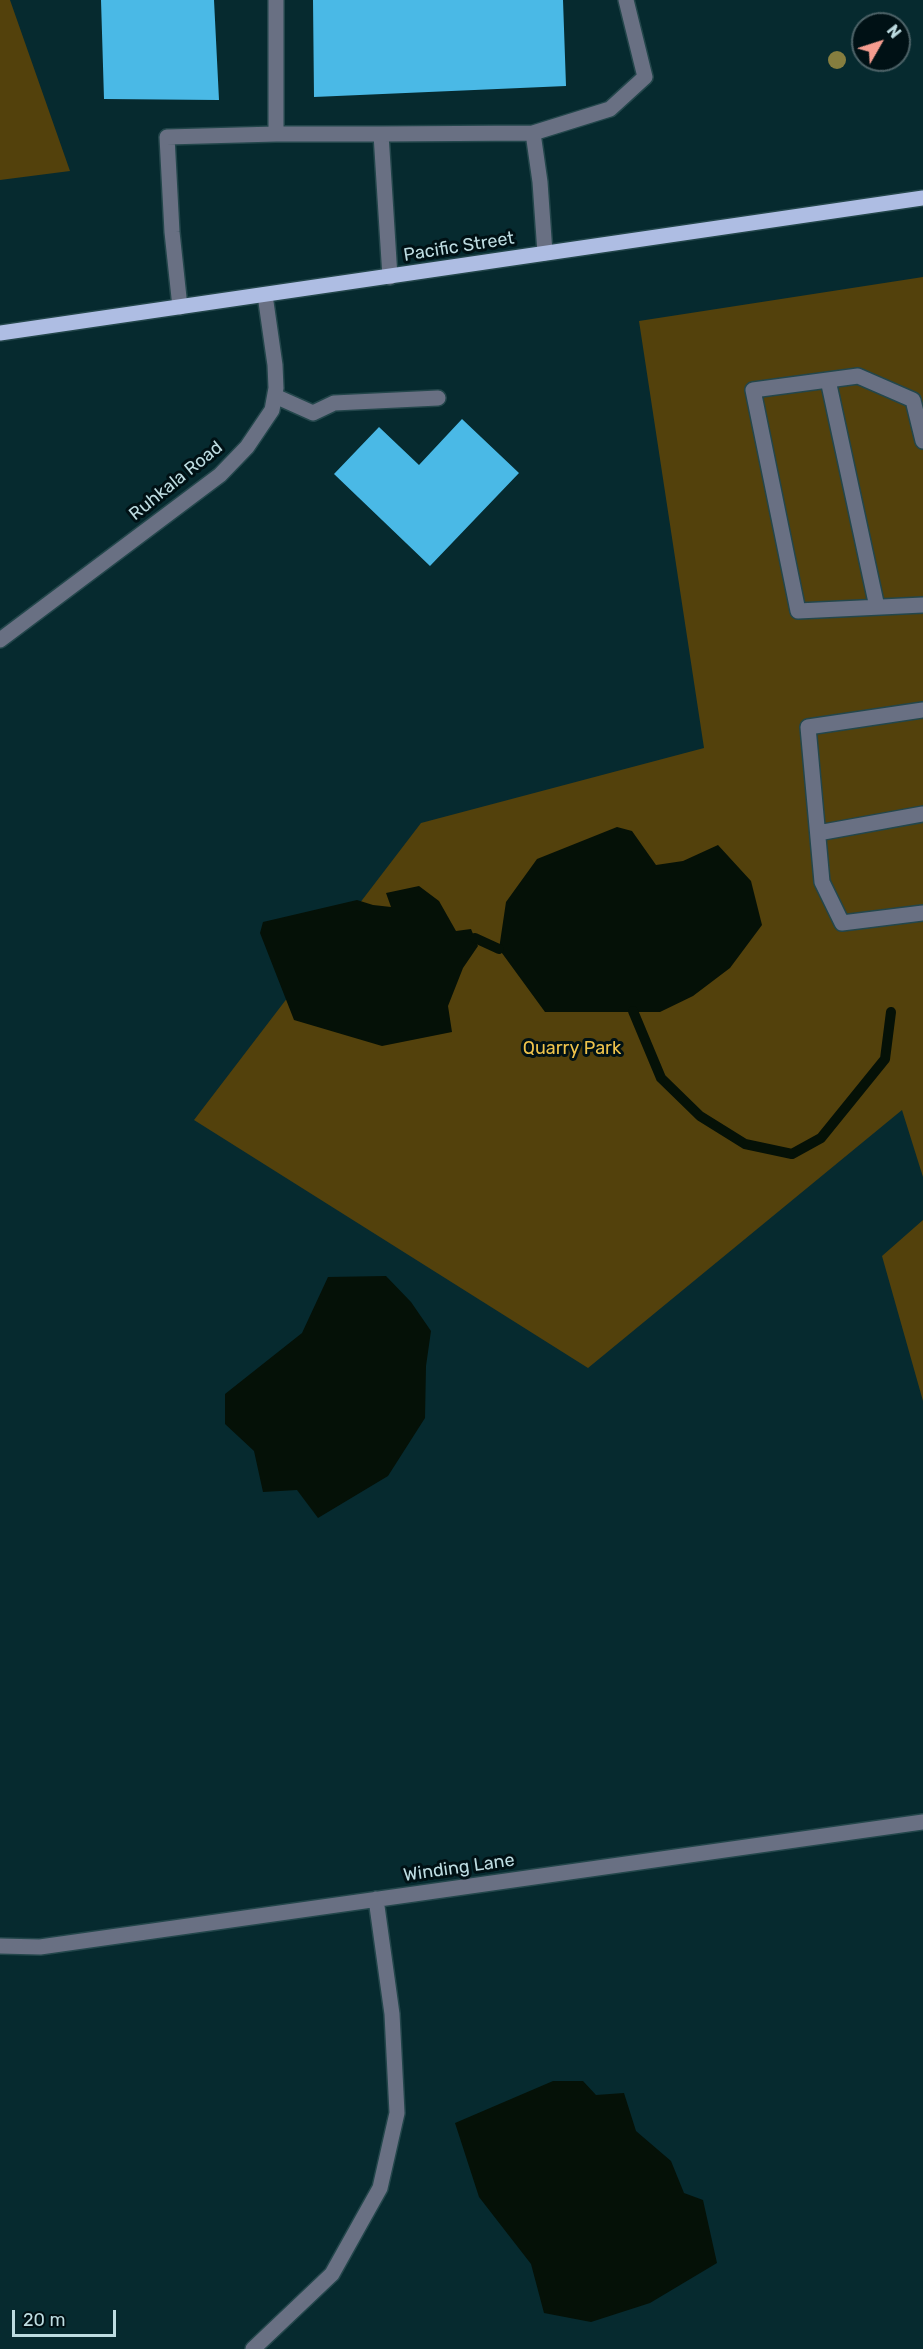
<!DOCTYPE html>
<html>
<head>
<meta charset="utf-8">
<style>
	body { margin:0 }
	#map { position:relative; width:923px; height:2349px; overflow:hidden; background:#062a2f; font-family:Rubik,sans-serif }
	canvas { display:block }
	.north { position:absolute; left:851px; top:12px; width:60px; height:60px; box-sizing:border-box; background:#001115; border:2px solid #4c6267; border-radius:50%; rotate:51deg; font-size:16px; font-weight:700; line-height:24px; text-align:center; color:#bddce1 }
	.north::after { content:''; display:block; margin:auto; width:21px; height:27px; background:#f59d90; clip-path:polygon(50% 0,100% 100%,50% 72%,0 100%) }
	.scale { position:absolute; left:12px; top:2310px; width:104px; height:27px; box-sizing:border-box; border:3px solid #bddce1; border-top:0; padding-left:8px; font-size:18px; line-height:21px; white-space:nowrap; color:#bddce1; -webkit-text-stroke:4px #001115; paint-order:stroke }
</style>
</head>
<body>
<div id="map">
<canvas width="923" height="2349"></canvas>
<div class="north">N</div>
<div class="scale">20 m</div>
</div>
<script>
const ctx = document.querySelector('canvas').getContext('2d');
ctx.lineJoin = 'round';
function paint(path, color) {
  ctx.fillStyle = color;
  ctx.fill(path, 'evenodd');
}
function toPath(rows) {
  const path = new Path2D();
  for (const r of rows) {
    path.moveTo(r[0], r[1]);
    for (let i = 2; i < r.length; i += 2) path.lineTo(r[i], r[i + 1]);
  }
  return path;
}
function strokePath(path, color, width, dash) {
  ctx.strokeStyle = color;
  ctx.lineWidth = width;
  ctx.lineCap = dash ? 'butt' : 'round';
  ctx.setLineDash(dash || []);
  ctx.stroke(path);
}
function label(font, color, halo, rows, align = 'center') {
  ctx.font = font + ' Rubik,sans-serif';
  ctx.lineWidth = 6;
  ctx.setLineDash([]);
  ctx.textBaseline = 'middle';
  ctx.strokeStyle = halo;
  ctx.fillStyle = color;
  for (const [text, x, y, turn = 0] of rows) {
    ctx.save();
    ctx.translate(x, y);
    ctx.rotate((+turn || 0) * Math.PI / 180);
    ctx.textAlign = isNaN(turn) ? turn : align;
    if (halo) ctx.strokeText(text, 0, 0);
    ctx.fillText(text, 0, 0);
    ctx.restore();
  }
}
const green = toPath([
	[0,0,10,0,70,171,0,180],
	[923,277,923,1177,902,1110,588,1368,194,1120,421,823,704,748,639,321],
	[923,1220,923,1401,882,1256]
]);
const water = toPath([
	[617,827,632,831,656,865,683,861,718,845,751,881,762,925,730,968,693,996,660,1012,545,1012,499,949,506,902,537,859],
	[419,886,439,901,456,931,471,929,478,946,463,968,448,1006,452,1032,382,1046,294,1020,260,933,263,922,357,900,373,905,391,907,386,893],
	[386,1276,411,1302,431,1331,426,1366,425,1418,388,1476,318,1518,297,1490,263,1492,254,1451,225,1424,225,1394,302,1333,328,1277],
	[553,2081,583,2081,596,2095,624,2093,636,2131,671,2161,684,2193,703,2200,717,2263,650,2303,591,2322,544,2313,531,2264,479,2197,455,2123]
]);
const stream = toPath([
	[475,938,499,949],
	[633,1011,661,1078,700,1116,745,1144,792,1154,821,1138,885,1059,891,1012]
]);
const building = toPath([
	[101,0,214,0,219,100,104,99],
	[313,0,563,0,566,86,314,97],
	[462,419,519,473,430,566,334,474,379,427,419,465]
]);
const minor = toPath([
	[276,0,276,134,381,134,533,133,610,109,645,77,626,0],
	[533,133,540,182,545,253],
	[381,134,390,277],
	[180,307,172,232,167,137,276,134],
	[828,380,877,607],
	[275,396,313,413,334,403,438,398],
	[923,441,913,400,858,376,753,390,798,611,923,605],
	[0,640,220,475,247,447,272,410,276,388,275,365,265,295],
	[923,710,808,727,822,882,842,923,923,913],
	[818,833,923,814],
	[0,1946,40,1947,923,1822],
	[253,2349,332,2274,380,2188,397,2113,392,2014,376,1899]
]);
const major = toPath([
	[0,333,923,198]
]);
const trees = [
	[837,60]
];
const streetNames = [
	["Pacific Street",459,247,-9],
	["Ruhkala Road",176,481,-39],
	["Winding Lane",459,1868,-8]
];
const parkNames = [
	["Quarry Park",572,1049]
];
paint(green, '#53410c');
paint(water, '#051107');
strokePath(stream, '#051107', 10);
paint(building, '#4ab9e6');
strokePath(minor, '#23464b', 18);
strokePath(major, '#23464b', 18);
strokePath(minor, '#697083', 15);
strokePath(major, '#aebde3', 15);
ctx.fillStyle = '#867e3f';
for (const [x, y] of trees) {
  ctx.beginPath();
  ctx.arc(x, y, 9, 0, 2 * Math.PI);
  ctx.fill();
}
label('18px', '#bddce1', '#001115', streetNames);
label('18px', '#efc34c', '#001115', parkNames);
</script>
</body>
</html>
